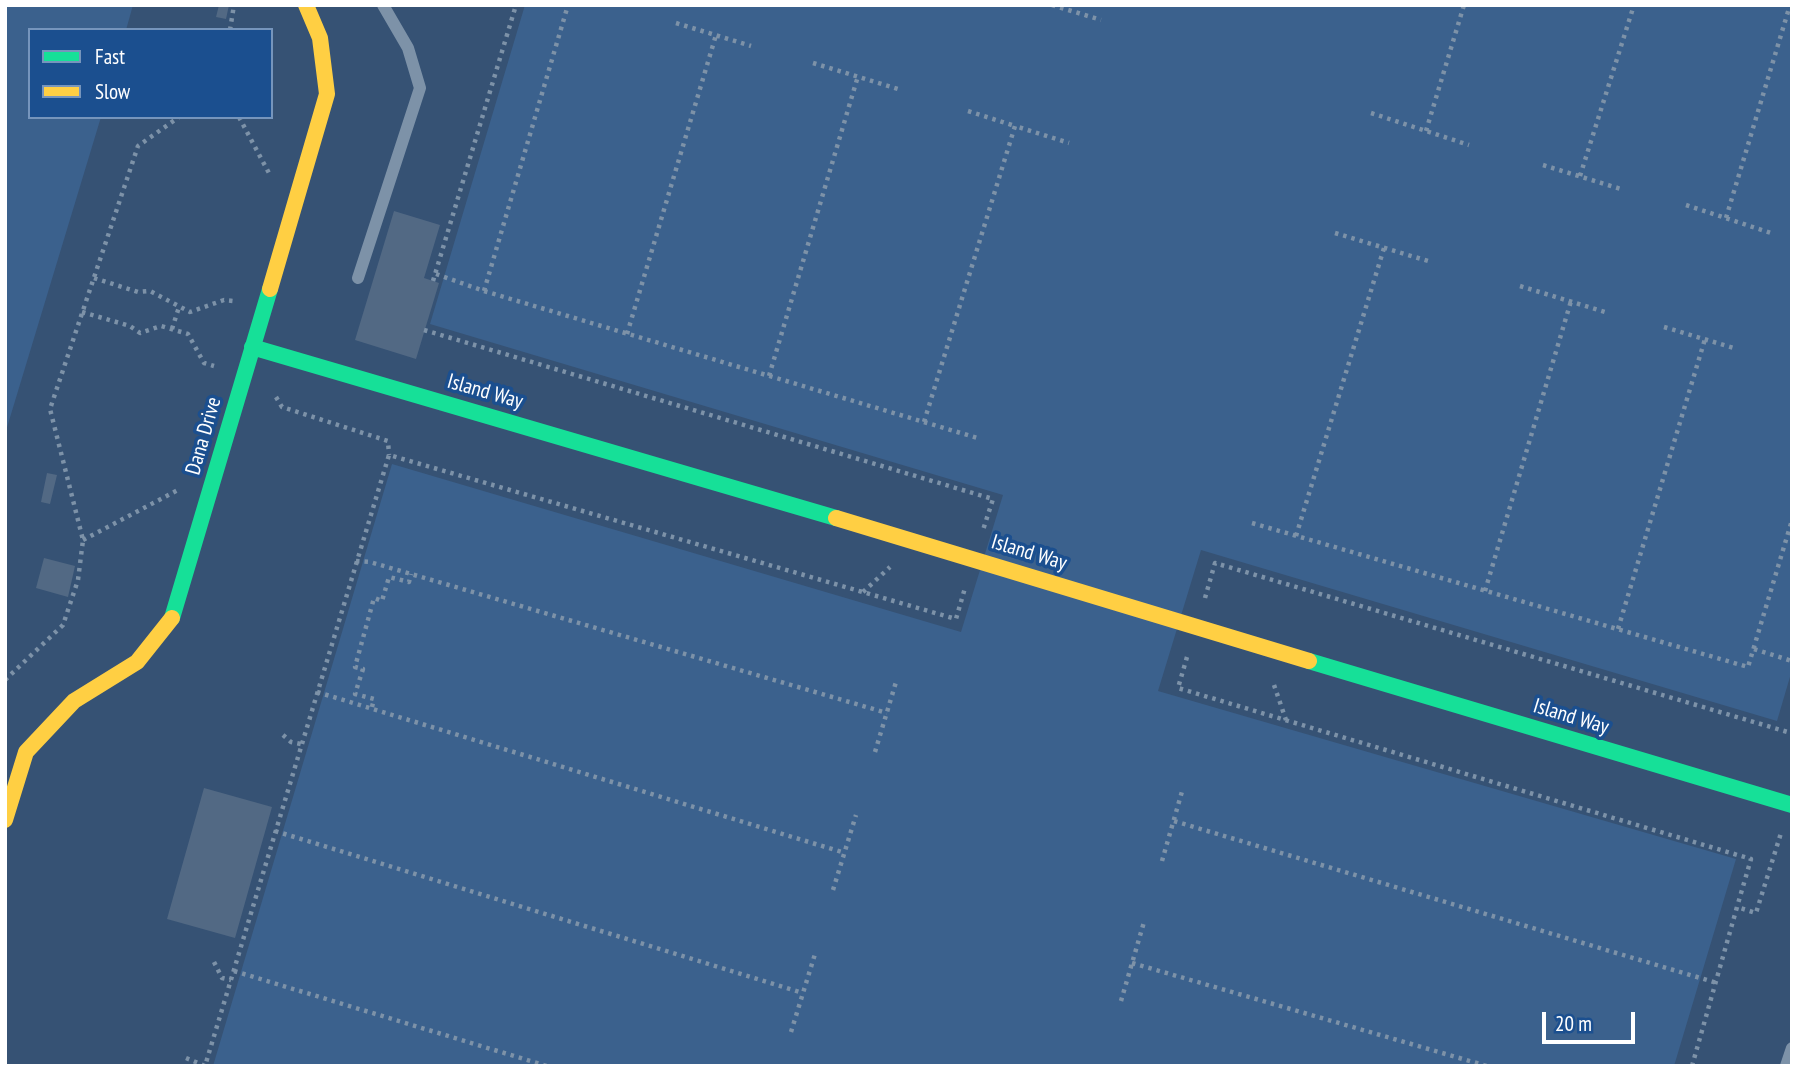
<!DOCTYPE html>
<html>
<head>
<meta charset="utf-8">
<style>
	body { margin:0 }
	#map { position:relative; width:1797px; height:1071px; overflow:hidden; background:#365274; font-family:"PT Sans Narrow",sans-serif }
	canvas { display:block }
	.frame { position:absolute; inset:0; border:7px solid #fff; pointer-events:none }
	.legend { position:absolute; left:28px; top:28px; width:245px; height:91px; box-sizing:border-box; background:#1b4f8f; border:2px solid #7695bc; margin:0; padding:9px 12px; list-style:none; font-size:21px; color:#fff }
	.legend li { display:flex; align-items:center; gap:14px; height:35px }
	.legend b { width:35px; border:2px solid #7695bc }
	.scale { position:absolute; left:1542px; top:1012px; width:93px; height:32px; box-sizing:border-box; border:4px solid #fff; border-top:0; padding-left:9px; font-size:21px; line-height:24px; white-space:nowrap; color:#fff; -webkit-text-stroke:5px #1b4f8f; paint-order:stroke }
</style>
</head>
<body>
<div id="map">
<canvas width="1797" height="1071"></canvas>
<div class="frame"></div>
<ul class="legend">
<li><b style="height:9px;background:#16e098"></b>Fast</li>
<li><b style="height:9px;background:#ffcf43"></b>Slow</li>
</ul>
<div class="scale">20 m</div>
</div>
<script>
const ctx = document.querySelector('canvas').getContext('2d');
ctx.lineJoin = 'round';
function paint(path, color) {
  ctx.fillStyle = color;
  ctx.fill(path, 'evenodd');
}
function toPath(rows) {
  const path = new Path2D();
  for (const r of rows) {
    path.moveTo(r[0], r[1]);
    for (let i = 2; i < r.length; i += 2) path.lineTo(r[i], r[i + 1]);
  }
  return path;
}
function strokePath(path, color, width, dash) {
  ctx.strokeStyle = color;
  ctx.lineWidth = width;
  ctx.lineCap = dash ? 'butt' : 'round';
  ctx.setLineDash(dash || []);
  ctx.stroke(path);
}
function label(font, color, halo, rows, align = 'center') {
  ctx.font = font + ' "PT Sans Narrow",sans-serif';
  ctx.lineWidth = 7;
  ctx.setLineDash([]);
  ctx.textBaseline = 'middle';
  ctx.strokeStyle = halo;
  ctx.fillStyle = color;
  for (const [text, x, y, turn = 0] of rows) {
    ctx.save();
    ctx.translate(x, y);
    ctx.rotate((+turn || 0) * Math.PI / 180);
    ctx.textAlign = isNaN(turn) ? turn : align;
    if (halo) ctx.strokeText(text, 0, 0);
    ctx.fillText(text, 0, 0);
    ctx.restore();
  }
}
const water = toPath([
	[5,5,133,5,126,30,30,30,30,117,101,117,5,434],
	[525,5,1792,5,1792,670,1777,721,1201,550,1158,691,1736,859,1674,1066,213,1066,392,464,961,632,1003,495,430,324]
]);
const building = toPath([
	[219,5,229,5,226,19,216,17],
	[394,211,440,225,424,278,439,283,416,359,355,340],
	[47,473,57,475,50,504,41,502],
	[44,558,75,566,68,597,36,588],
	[204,788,272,807,235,938,167,919]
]);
const path = toPath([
	[1052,5,1101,20],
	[676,23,751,46],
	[230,30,234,5],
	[813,63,898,89],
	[968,111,1015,126],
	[1371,113,1469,145],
	[239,117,270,175],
	[1426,131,1464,5],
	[1543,165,1621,189],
	[1580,176,1634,5],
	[1686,205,1771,233],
	[1726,218,1790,5],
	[1335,233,1428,261],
	[436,274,484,291,981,439],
	[94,278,138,292,150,291,190,312,224,300,233,301],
	[433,281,516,5],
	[1520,286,1608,313],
	[484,291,568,5],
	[82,312,130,326,140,333,161,326,188,334,204,363,214,366],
	[1664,327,1737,349],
	[172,329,179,307],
	[424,330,993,499,983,530],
	[627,334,716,35],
	[769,376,858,76],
	[276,397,282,407,388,441,389,455],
	[924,422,1015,126,1069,143],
	[1252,523,1748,667,1792,520],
	[1296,536,1384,248],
	[83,540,178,490],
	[356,561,370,562,887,713],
	[1485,591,1571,301],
	[863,592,890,567],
	[1205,598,1215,563,1791,733],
	[1618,629,1705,339],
	[1754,649,1792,661],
	[1187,657,1178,688,1751,859,1737,907],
	[5,680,63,625,78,580,83,540,50,409,138,146,179,117],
	[1274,685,1286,720],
	[317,692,845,853],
	[372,707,374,699,355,694,363,669,355,667,374,598,382,601,389,577,409,582,411,574],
	[283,735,291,742,301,744],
	[875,752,896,682],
	[1174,821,1717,983],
	[275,831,803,993],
	[1162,861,1183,788],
	[833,890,856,815],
	[214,962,222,978,231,980],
	[1132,963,1487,1066],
	[234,971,547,1066],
	[1121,1001,1144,922],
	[791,1032,815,954],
	[186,1058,205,1066,389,455,956,619,965,588],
	[1102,1066,1102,1065],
	[1692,1066,1737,907,1756,913,1781,833]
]);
const lane = toPath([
	[358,278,420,88,408,48,383,5],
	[1786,1066,1792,1048]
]);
const fast = toPath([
	[252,347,836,518],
	[172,618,270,289],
	[1309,661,1792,805]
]);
const slow = toPath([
	[270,289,327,94,320,38,306,5],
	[836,518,1309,661],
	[5,820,26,752,74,701,137,662,172,618]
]);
const streetNames = [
	["Island Way",485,392,16],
	["Dana Drive",204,436,-74],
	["Island Way",1029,553,17],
	["Island Way",1571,717,17]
];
paint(water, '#3b618d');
paint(building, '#526984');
strokePath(path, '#7d92a8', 4.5, [3.5, 5]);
strokePath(lane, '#7d92a8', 12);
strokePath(fast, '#16e098', 16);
strokePath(slow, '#ffcf43', 16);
label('21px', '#fff', '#1b4f8f', streetNames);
</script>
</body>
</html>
